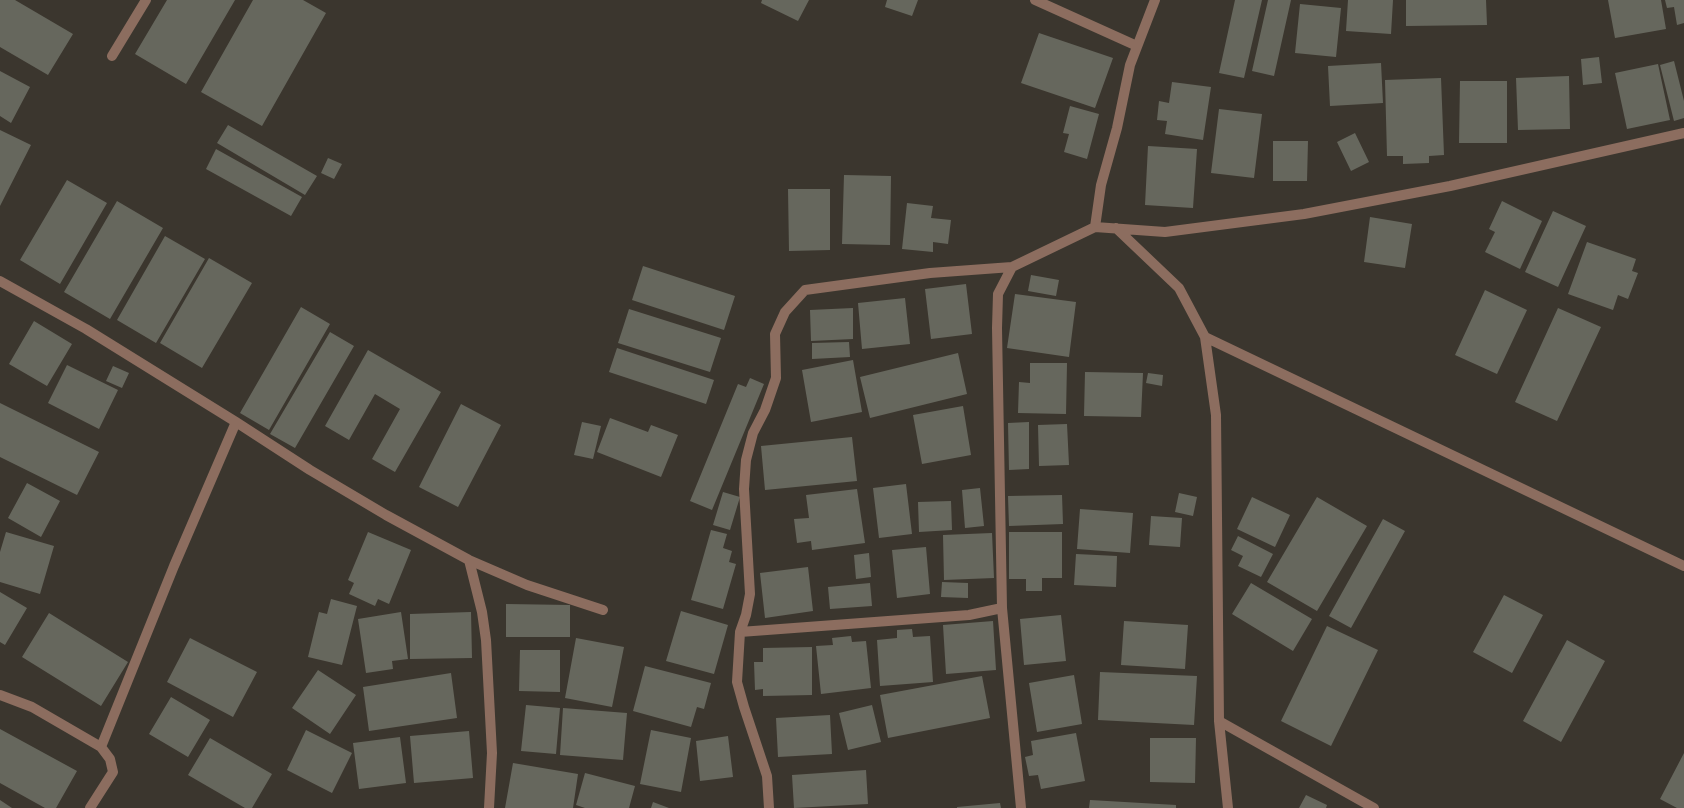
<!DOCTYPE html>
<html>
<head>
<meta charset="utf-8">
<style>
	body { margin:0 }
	canvas { display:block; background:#3b362e }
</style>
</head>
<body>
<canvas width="1684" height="808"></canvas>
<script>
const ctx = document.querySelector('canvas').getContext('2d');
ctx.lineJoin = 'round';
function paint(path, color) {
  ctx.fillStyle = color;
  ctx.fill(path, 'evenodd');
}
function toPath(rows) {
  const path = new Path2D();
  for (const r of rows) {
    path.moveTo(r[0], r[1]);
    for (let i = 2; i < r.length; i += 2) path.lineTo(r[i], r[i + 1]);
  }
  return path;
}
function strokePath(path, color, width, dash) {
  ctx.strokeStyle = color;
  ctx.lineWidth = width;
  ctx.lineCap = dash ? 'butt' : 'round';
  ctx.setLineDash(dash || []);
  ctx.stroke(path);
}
const building = toPath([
	[0,0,15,0,73,34,48,75,0,47],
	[167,0,235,0,186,84,135,54],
	[253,0,303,0,326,13,262,126,201,92],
	[762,0,809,0,798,21,761,3],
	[887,0,918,0,912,16,885,7],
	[1235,0,1262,0,1244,78,1219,73],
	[1268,0,1291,0,1274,76,1252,71],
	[1348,0,1393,0,1391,34,1346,31],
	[1406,0,1486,0,1487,25,1406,26],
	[1608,0,1661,0,1666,29,1615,38],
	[1665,0,1684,0,1684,23,1677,25,1674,7,1667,8],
	[1300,4,1341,8,1336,57,1295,53],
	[1039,33,1113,58,1095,108,1021,83],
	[1599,57,1602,83,1583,85,1581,59],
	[1674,61,1684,101,1684,118,1674,121,1660,65],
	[1381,63,1383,103,1330,106,1328,66],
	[1658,64,1670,120,1627,129,1615,73],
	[0,71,30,87,11,123,0,116],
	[1569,76,1570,129,1518,130,1516,78],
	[1441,78,1444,155,1429,156,1429,163,1403,164,1403,156,1387,156,1385,80],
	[1460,81,1507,81,1507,143,1459,143],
	[1172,82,1211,87,1203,140,1165,134,1167,121,1157,120,1159,101,1169,103],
	[1070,106,1099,114,1087,159,1064,152,1069,134,1063,133],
	[1219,109,1262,114,1254,178,1211,173],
	[228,125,317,176,305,195,217,143],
	[0,130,31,145,0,206],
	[1355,133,1369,162,1351,171,1337,142],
	[1273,141,1308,141,1307,181,1273,181],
	[1148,146,1197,149,1193,208,1145,205],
	[216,149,302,197,291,216,206,169],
	[328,158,342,164,334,179,321,173],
	[844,175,891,176,890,245,842,244],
	[67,180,107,203,60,284,20,260],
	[788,189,830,189,830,250,789,251],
	[117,201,163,228,110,319,64,292],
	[1502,201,1542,221,1520,269,1485,252,1495,232,1489,229],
	[907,203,933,206,931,218,951,220,948,244,933,242,933,252,902,249],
	[1553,211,1586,226,1558,287,1525,272],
	[1370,217,1412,224,1405,268,1364,262],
	[165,236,205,259,156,343,117,320],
	[1587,242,1636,259,1632,271,1638,273,1628,299,1618,295,1613,310,1568,294],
	[209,258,252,283,202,368,160,343],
	[643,266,735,296,724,330,632,300],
	[1031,275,1059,280,1056,296,1028,291],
	[966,284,972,334,931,339,925,289],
	[1485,290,1527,310,1497,374,1455,355],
	[1015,294,1076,302,1069,357,1007,348],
	[905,298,910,344,862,349,858,303],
	[301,307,330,324,269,430,240,413],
	[853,308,853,339,811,341,810,310],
	[1558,308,1601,327,1557,421,1515,402],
	[629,309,721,338,710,372,618,343],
	[34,321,72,344,47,386,9,364],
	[330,332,354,346,295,448,270,434],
	[849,342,850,357,812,359,812,343],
	[617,348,714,380,706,404,609,372],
	[368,350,441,392,395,472,372,459,400,409,375,394,349,440,325,426],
	[958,353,967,394,870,418,860,377],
	[853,360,862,412,811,422,802,370],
	[1030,363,1067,363,1066,414,1018,413,1019,382,1030,383],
	[67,365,118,390,99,429,48,403],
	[113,366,129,373,122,388,106,381],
	[1085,372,1143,373,1141,417,1084,416],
	[1148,373,1163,375,1162,386,1146,383],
	[750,378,764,384,712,510,690,501,738,384,746,387],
	[0,403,99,452,77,495,0,457],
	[461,404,501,425,458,507,419,487],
	[963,406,971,455,922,464,913,415],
	[610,418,648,432,651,425,678,435,661,477,597,452],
	[582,422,601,426,593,459,574,455],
	[1029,422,1029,469,1009,470,1008,423],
	[1067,424,1069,465,1039,466,1038,425],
	[852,437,857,481,765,490,761,446],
	[27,483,60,501,41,537,8,518],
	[906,484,912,534,879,538,873,488],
	[980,488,984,526,965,528,962,490],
	[857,489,865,543,812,550,811,541,797,543,794,519,809,518,806,495],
	[723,492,740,497,730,530,713,525],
	[1179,493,1197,497,1193,516,1175,512],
	[1062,495,1063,524,1009,526,1008,496],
	[1252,497,1290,515,1275,547,1237,529],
	[1317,497,1367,526,1317,611,1267,582],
	[951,501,952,530,919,532,918,502],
	[1080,509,1133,513,1130,553,1077,549],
	[1151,516,1182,518,1180,547,1149,545],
	[1383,519,1405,531,1351,628,1329,616],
	[711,530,727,534,723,548,732,551,729,562,736,564,723,609,691,600],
	[6,532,54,546,40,594,0,582,0,552],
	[368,532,411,550,389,604,378,599,375,606,349,594,354,583,348,580],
	[1009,532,1062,532,1062,578,1042,578,1042,591,1026,591,1026,579,1009,579],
	[992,533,994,578,944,580,943,535],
	[1238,536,1273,554,1261,577,1238,566,1243,556,1231,550],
	[926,547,930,594,897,598,892,550],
	[869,553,871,577,856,579,854,555],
	[1076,554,1117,556,1116,587,1074,585],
	[808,567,813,611,765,618,760,573],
	[942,582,968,583,968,598,941,597],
	[870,583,872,606,830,609,828,587],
	[1251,583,1312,619,1293,651,1232,614],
	[0,592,27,608,5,645,0,642],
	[1504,595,1543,615,1512,673,1473,652],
	[331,599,357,606,342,665,308,657,319,612,327,614],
	[506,604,570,605,570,637,506,637],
	[681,611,728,625,714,674,666,661],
	[401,612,408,659,392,661,393,669,366,673,358,619],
	[471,612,472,658,410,659,410,614],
	[49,613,128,662,101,706,22,657],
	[1061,615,1066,661,1024,665,1020,619],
	[993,621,996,670,946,674,943,625],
	[1124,621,1188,625,1185,669,1121,665],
	[1327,626,1378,650,1331,746,1281,721],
	[912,629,913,637,930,636,933,682,880,686,877,640,897,638,897,630],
	[851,636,852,642,866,641,871,688,821,694,816,646,833,645,832,638],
	[190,638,257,672,233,717,167,682],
	[576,638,624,647,612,707,565,698],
	[1567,640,1605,661,1561,742,1523,721],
	[812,647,812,695,763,696,763,689,755,690,754,662,763,662,763,648],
	[520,650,560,650,560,692,519,691],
	[645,666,711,683,704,709,697,707,691,727,633,711],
	[318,670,356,695,330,734,292,708],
	[1100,672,1197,676,1194,725,1098,720],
	[451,673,457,718,369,731,363,687],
	[1074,675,1082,724,1037,732,1029,683],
	[982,676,990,718,888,738,880,695],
	[171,697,210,720,188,757,149,734],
	[526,705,560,708,556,754,521,751],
	[872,705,881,742,848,750,839,713],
	[563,708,627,713,623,760,560,755],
	[830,715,832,754,778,757,776,718],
	[0,729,77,771,56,808,45,808,0,783],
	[306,730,352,753,332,793,287,770],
	[651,730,691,738,681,792,640,784],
	[469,731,473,778,414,783,410,736],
	[1076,733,1085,781,1041,789,1038,775,1029,776,1025,757,1033,755,1031,741],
	[728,736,733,777,700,781,696,741],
	[400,737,406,783,359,789,353,743],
	[210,738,272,774,252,808,245,808,188,775],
	[1150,738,1196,738,1195,783,1150,782],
	[1684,753,1684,808,1677,808,1660,799],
	[513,763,578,774,573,808,505,808],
	[866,770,868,804,794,808,792,775],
	[585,773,635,786,629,808,585,808,576,805],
	[1306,795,1327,805,1326,808,1299,808],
	[0,800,12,808,0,808],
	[1090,800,1176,805,1176,808,1089,808],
	[653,802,669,808,651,808],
	[1000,803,1001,808,957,808,957,807]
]);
const minor = toPath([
	[1035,0,1137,46],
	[112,56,146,0],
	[1095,227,1101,185,1117,128,1130,65,1155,0],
	[1116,228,1179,288,1205,337,1216,415,1219,721,1228,808],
	[1012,267,998,294,997,328,1002,608,1021,808],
	[0,281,86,329,236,422,310,470,386,515,469,560,527,585,603,610],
	[1205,337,1684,566],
	[469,560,482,612,486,640,492,753,489,808],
	[740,632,969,615,1002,608],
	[0,695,32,707,101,747,110,759,113,772,90,808],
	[1219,721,1374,808],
	[101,747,174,566,236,422],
	[769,808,767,776,744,707,737,682,740,632,746,615,750,594,744,489,746,460,753,433,765,410,776,378,775,334,785,312,805,290,930,273,1012,267,1095,227,1165,232,1304,214,1450,186,1684,133]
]);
paint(building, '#66675d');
strokePath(minor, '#8c6d5f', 10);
</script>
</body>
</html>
